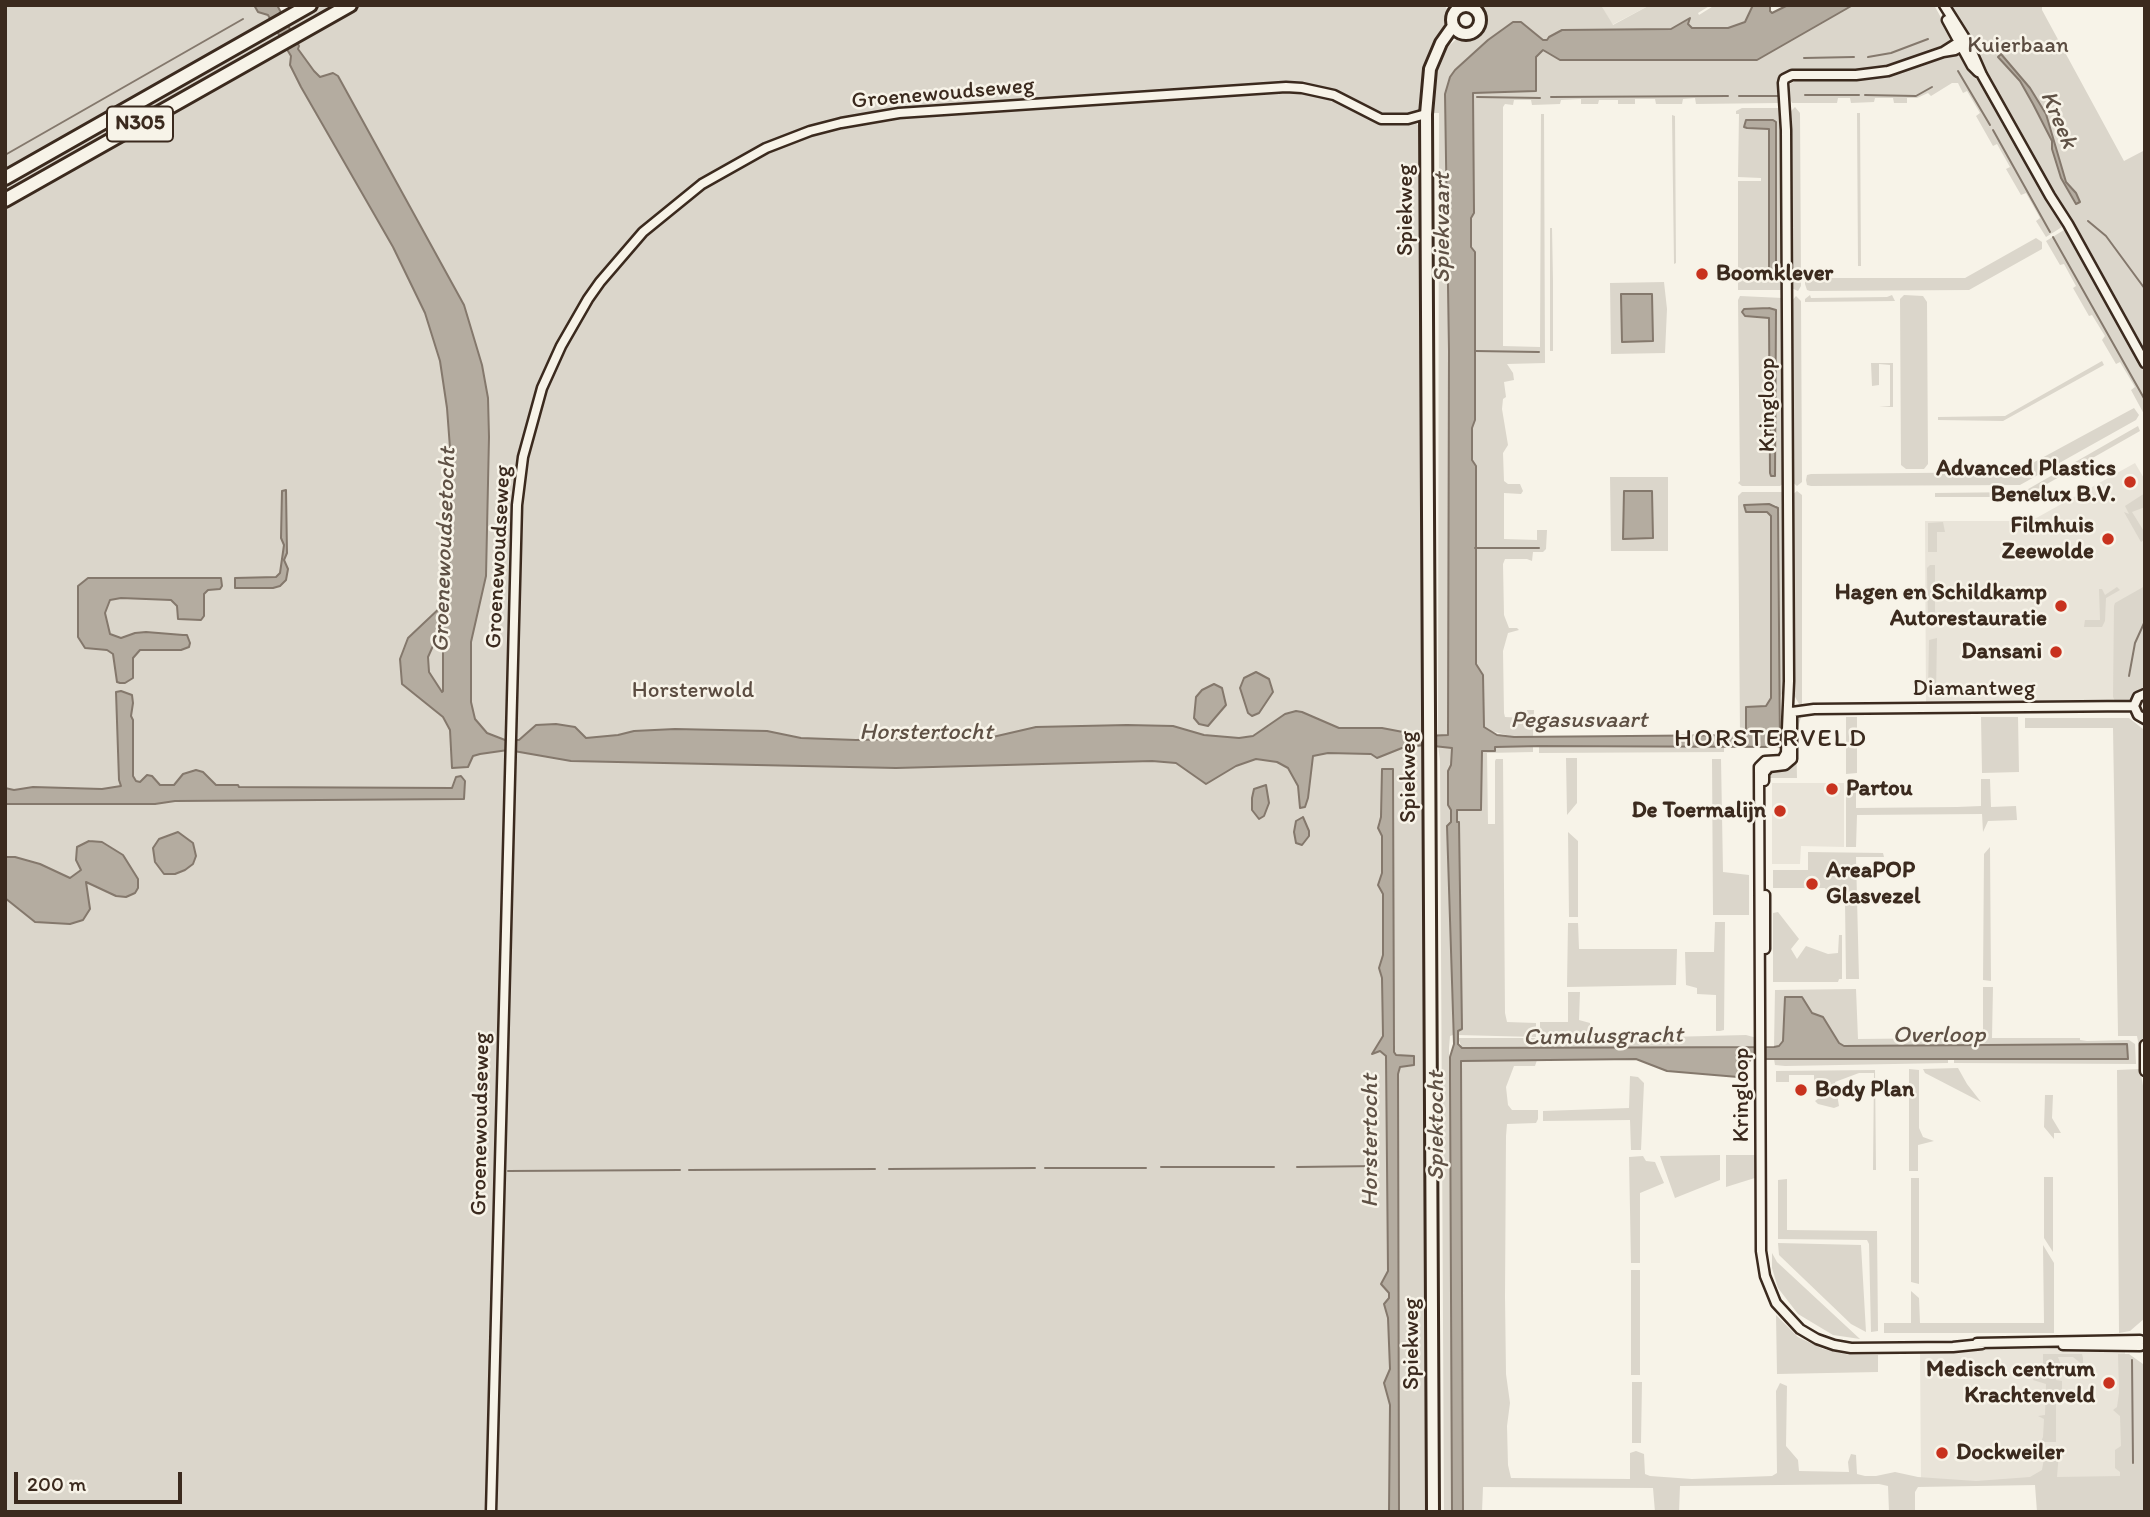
<!DOCTYPE html>
<html>
<head>
<meta charset="utf-8">
<style>
	body { margin:0 }
	#map { position:relative; width:2150px; height:1517px; overflow:hidden; background:#f7f3e8; font-family:Itim,sans-serif }
	canvas { display:block }
	.frame { position:absolute; inset:0; border:7px solid #3b2a1e; pointer-events:none }
	.scale { position:absolute; left:14px; top:1472px; width:168px; height:32px; box-sizing:border-box; border:4px solid #3b2a1e; border-top:0; padding-left:9px; font-size:21px; line-height:24px; white-space:nowrap; color:#3b2a1e; -webkit-text-stroke:5px #f7f3e8; paint-order:stroke }
</style>
</head>
<body>
<div id="map">
<canvas width="2150" height="1517"></canvas>
<div class="frame"></div>
<div class="scale">200 m</div>
</div>
<script>
const ctx = document.querySelector('canvas').getContext('2d');
ctx.lineJoin = 'round';
function paint(path, color) {
  ctx.fillStyle = color;
  ctx.fill(path, 'evenodd');
}
function toPath(rows) {
  const path = new Path2D();
  for (const r of rows) {
    if (r.length === 3) {
      path.moveTo(r[0] + r[2], r[1]);
      path.arc(r[0], r[1], r[2], 0, 2 * Math.PI);
      continue;
    }
    path.moveTo(r[0], r[1]);
    for (let i = 2; i < r.length; i += 2) path.lineTo(r[i], r[i + 1]);
  }
  return path;
}
function strokePath(path, color, width, dash) {
  ctx.strokeStyle = color;
  ctx.lineWidth = width;
  ctx.lineCap = dash ? 'butt' : 'round';
  ctx.setLineDash(dash || []);
  ctx.stroke(path);
}
function label(font, color, halo, rows, align = 'center') {
  ctx.font = font + ' Itim,sans-serif';
  ctx.lineWidth = 5;
  ctx.setLineDash([]);
  ctx.textBaseline = 'middle';
  ctx.strokeStyle = halo;
  ctx.fillStyle = color;
  for (const [text, x, y, turn = 0] of rows) {
    ctx.save();
    ctx.translate(x, y);
    ctx.rotate((+turn || 0) * Math.PI / 180);
    ctx.textAlign = isNaN(turn) ? turn : align;
    if (halo) ctx.strokeText(text, 0, 0);
    ctx.fillText(text, 0, 0);
    ctx.restore();
  }
}
const built = toPath([
	[1601,5,1650,5,1612,25],
	[2135,463,2145,480,2145,591,2121,705,1926,704,1925,521,2031,521],
	[1772,783,1844,783,1844,847,1801,846,1800,864,1772,864],
	[1920,1349,2125,1349,2125,1481,1921,1481]
]);
const green = toPath([
	[5,5,254,5,258,12,268,15,271,21,5,175],
	[320,5,342,5,292,34,286,24],
	[356,5,1444,5,1450,13,1450,25,1421,110,1391,123,1416,123,1423,131,1426,730,1424,730,1424,736,1378,728,1378,757,1384,753,1391,753,1395,749,1424,745,1431,1512,1399,1512,1398,1074,1400,1067,1413,1065,1414,1057,1395,1055,1394,1052,1393,770,1388,769,1382,769,1381,817,1378,823,1382,836,1382,873,1378,885,1383,894,1383,955,1379,968,1382,978,1383,1036,1380,1051,1386,1055,1388,1271,1382,1281,1382,1286,1389,1293,1389,1298,1384,1304,1388,1318,1390,1369,1384,1383,1390,1405,1389,1512,5,1512,5,205,286,46,291,56,290,65,309,65,298,49,295,40],
	[1474,5,1601,5,1613,25,1650,5,1711,5,1698,13,1699,15,1715,5,1753,5,1745,22,1728,28,1692,28,1688,24,1690,18,1671,29,1562,30,1547,40,1543,40,1521,22,1505,27,1488,40,1455,69,1447,86,1449,351,1448,732,1448,735,1438,737,1439,113,1430,113,1432,76,1444,50,1460,36,1471,35,1479,29,1482,20,1480,12,1478,7],
	[1853,5,1934,5,1944,23,1952,42,1933,53,1899,65,1859,73,1783,73,1782,99,1778,103,1696,104,1695,98,1683,99,1682,104,1656,104,1655,99,1635,99,1635,104,1618,104,1618,100,1599,100,1598,104,1581,104,1581,99,1561,100,1560,104,1532,105,1531,100,1514,100,1513,105,1505,104,1503,107,1503,346,1540,347,1541,114,1544,114,1545,363,1507,364,1513,373,1514,380,1504,382,1506,397,1503,399,1502,409,1508,445,1503,453,1504,481,1508,484,1520,484,1523,491,1521,494,1504,493,1504,539,1537,540,1537,530,1547,530,1546,549,1543,552,1533,552,1532,561,1527,559,1505,559,1503,564,1504,615,1509,628,1517,628,1519,630,1508,633,1503,651,1504,713,1505,717,1526,718,1527,710,1534,710,1533,736,1514,737,1487,730,1484,727,1476,664,1476,466,1472,460,1472,428,1475,420,1475,252,1471,247,1473,93,1536,57,1543,50,1757,60],
	[1945,5,2042,5,2042,10,2124,161,2145,150,2145,358,2010,117,1977,52],
	[276,30,282,40,5,197,5,182],
	[1954,55,1965,58,1989,95,2048,200,2062,227,2046,237,2036,221,2040,218,2026,193,2021,195,2006,169,2010,167,1997,144,1993,146,1976,116,1980,113,1967,91,1963,93,1958,83,1952,83,1931,96,1928,93,1917,98,1907,98,1907,103,1894,103,1893,98,1875,98,1874,102,1851,103,1850,98,1838,98,1837,103,1792,103,1790,99,1790,84,1798,79,1879,77],
	[1795,107,1800,113,1801,277,1801,286,1798,291,1791,288,1790,269,1790,112],
	[1742,108,1778,108,1781,110,1783,288,1781,290,1738,290,1738,181,1761,181,1761,178,1738,177,1739,114,1736,114,1736,111],
	[1857,113,1860,113,1861,266,1858,266],
	[1672,115,1675,116,1676,263,1674,264],
	[1550,228,1552,228,1553,281,1553,351,1550,351],
	[2064,230,2145,370,2145,416,2131,390,2135,387,2120,362,2116,364,2102,340,2105,336,2092,315,2089,316,2073,288,2076,286,2064,264,2060,265,2046,241],
	[2036,238,2042,242,2042,249,1969,290,1810,291,1807,290,1805,284,1805,281,1811,278,1965,278],
	[1664,282,1667,309,1665,353,1611,354,1610,283],
	[1810,295,1811,298,1887,297,1892,295,1895,301,1805,302,1805,299],
	[1904,295,1923,296,1927,302,1928,464,1924,469,1906,469,1901,465,1900,299],
	[1740,296,1783,298,1785,442,1784,483,1780,486,1742,486,1738,483,1740,481,1738,300],
	[1796,296,1801,301,1802,482,1797,486,1792,482,1791,302],
	[2102,361,2104,365,2003,421,1938,420,1938,417,2005,416],
	[1871,363,1893,363,1893,407,1879,407,1890,406,1890,365,1879,364,1879,385,1872,386],
	[2134,408,2139,415,2136,420,2020,485,1811,486,1807,485,1806,480,1807,475,1811,474,2016,472],
	[2138,426,2140,431,2024,497,1935,497,1935,493,2023,492],
	[1610,477,1668,477,1668,551,1611,551],
	[1797,491,1802,495,1802,704,1799,704,1794,695,1792,495],
	[1742,492,1784,492,1785,517,1785,687,1780,698,1776,505,1769,504,1747,512,1767,512,1771,516,1771,698,1746,735,1740,735,1738,496],
	[2145,493,2145,507,2132,512,2145,533,2145,539,2141,542,2124,512,2129,514,2125,506],
	[1943,522,1945,532,1937,532,1937,552,1928,552,1928,523],
	[1930,565,1935,565,1935,624,1928,624,1927,568],
	[2145,586,2143,689,2132,702,2116,703,2113,697,2114,606,2115,603],
	[2117,587,2120,590,2106,598,2105,621,2102,627,2084,627,2085,620,2100,620,2099,589,2102,589,2105,595],
	[1937,638,1936,693,1928,692,1929,640],
	[1802,714,1796,734,1797,778,1766,778,1771,769,1789,766,1794,719],
	[1846,717,1857,717,1857,773,1846,774],
	[1981,717,2018,717,2019,772,1982,773],
	[2025,718,2129,718,2143,729,2145,1034,2140,1052,2137,1036,2118,1036,2118,1034,2113,728,2025,728],
	[1438,745,1452,748,1451,765,1448,771,1448,805,1451,810,1451,822,1447,826,1453,1031,1453,1035,1450,1036,1449,1048,1452,1512,1444,1512,1440,761],
	[1724,745,1724,752,1539,753,1539,746],
	[1533,746,1533,752,1487,753,1488,824,1495,824,1495,761,1496,759,1503,759,1505,1013,1507,1022,1536,1023,1536,1037,1457,1035,1458,1031,1462,1029,1459,823,1457,822,1457,809,1481,810,1482,750,1495,747],
	[1566,758,1577,758,1577,803,1567,815],
	[1712,759,1721,759,1723,872,1749,875,1749,915,1713,915],
	[1981,779,1990,779,1991,807,2016,806,2017,820,1988,821,1983,832,1982,814,1857,815,1856,847,1846,847,1846,783,1856,784,1856,808,1957,807,1981,806],
	[1568,832,1578,841,1578,917,1569,917],
	[1990,847,1991,981,1983,980,1984,854],
	[1808,852,1883,853,1884,857,1856,857,1859,979,1846,979,1845,901,1831,899,1825,888,1773,888,1773,870,1808,870],
	[1778,912,1799,939,1791,949,1797,959,1806,946,1828,954,1838,953,1839,935,1842,935,1842,979,1839,979,1838,982,1773,982,1773,913],
	[1715,922,1725,922,1724,1030,1720,1031,1716,1031,1716,995,1697,994,1697,988,1686,985,1685,952,1714,952],
	[1568,923,1578,923,1579,949,1677,949,1676,985,1567,987],
	[1983,987,1993,987,1992,1038,2080,1038,2080,1040,2087,1041,2129,1040,2135,1044,2136,1064,1954,1063,1954,1058,2127,1058,2127,1044,1954,1046,1954,1038,1983,1038],
	[1856,989,1858,1039,1948,1038,1948,1046,1844,1046,1839,1043,1823,1017,1812,1013,1802,997,1785,997,1783,1041,1779,1046,1774,1047,1775,990],
	[1568,992,1580,992,1579,1020,1590,1023,1590,1039,1746,1035,1757,1038,1757,1047,1540,1048,1540,1022,1568,1022],
	[1458,1038,1536,1038,1536,1048,1462,1048],
	[1948,1058,1948,1063,1785,1066,1775,1065,1774,1059],
	[1537,1060,1535,1066,1514,1066,1506,1087,1508,1105,1512,1110,1538,1110,1538,1119,1536,1123,1507,1124,1506,1136,1505,1297,1506,1374,1510,1403,1507,1426,1508,1465,1511,1478,1630,1479,1630,1453,1636,1451,1644,1454,1645,1474,1650,1476,1692,1479,1772,1476,1777,1473,1776,1391,1780,1383,1787,1386,1786,1446,1798,1460,1799,1471,1849,1472,1848,1462,1851,1454,1856,1455,1857,1474,1865,1476,1876,1476,1895,1472,1918,1477,1976,1481,2030,1477,2042,1470,2045,1453,2047,1451,2059,1452,2057,1477,2120,1476,2120,1472,2115,1468,2115,1450,2121,1446,2120,1416,2113,1410,2117,1407,2119,1393,2118,1354,2129,1354,2143,1364,2145,1369,2145,1512,2037,1512,2035,1485,1918,1487,1915,1492,1915,1512,1889,1512,1888,1486,1879,1484,1680,1486,1679,1512,1655,1512,1653,1488,1483,1487,1482,1512,1464,1512,1461,1061],
	[1958,1068,1967,1084,1981,1102,1925,1073,1923,1069],
	[1909,1069,1919,1070,1919,1128,1923,1137,1934,1141,1918,1145,1918,1171,1909,1171],
	[2140,1069,2145,1097,2145,1318,2130,1331,2119,1333,2117,1070],
	[1875,1070,1876,1170,1873,1170,1874,1073,1859,1073,1835,1082,1839,1106,1834,1108,1818,1104,1815,1101,1823,1095,1814,1094,1814,1075,1789,1075,1789,1082,1776,1082,1776,1071],
	[1630,1076,1638,1077,1644,1083,1641,1150,1631,1150,1630,1120,1543,1121,1543,1111,1629,1108],
	[2045,1095,2053,1095,2052,1118,2061,1133,2054,1133,2054,1139,2044,1127],
	[1720,1155,1720,1180,1675,1198,1660,1156],
	[1726,1155,1758,1155,1758,1177,1726,1187],
	[1643,1156,1646,1161,1655,1162,1664,1183,1640,1193,1640,1263,1631,1263,1629,1157],
	[2044,1177,2053,1177,2053,1252,2044,1238],
	[1911,1178,1919,1178,1919,1284,1911,1282],
	[1787,1179,1787,1230,1877,1231,1878,1331,1871,1332,1869,1244,1867,1240,1778,1239,1778,1180],
	[1778,1243,1861,1245,1866,1332,1851,1324,1779,1255],
	[2043,1245,2054,1263,2054,1333,1884,1333,1884,1323,1911,1323,1911,1291,1919,1298,1920,1323,2044,1323],
	[1772,1253,1777,1262,1860,1339,1833,1335,1798,1314,1778,1288,1772,1268],
	[1631,1270,1640,1270,1640,1375,1631,1375],
	[1776,1315,1798,1337,1823,1349,1850,1355,1878,1355,1878,1372,1777,1374],
	[2043,1354,2082,1354,2083,1358,2083,1365,2073,1357,2058,1357,2062,1368,2055,1375,2056,1380,2062,1381,2062,1392,2056,1393,2056,1442,2041,1442,2043,1437,2044,1419,2038,1416,2045,1415,2046,1384,2033,1380,2035,1376,2043,1375],
	[1632,1382,1642,1382,1641,1443,1632,1443]
]);
const water = toPath([
	[254,5,277,5,299,46,298,49,314,71,320,77,333,73,338,76,464,305,482,365,488,398,489,437,486,576,471,642,471,702,475,719,487,733,505,740,519,740,536,725,556,724,575,727,586,738,618,735,634,731,675,729,767,731,801,738,856,740,970,737,984,739,1036,727,1127,725,1173,726,1204,735,1239,738,1253,736,1285,714,1296,711,1302,712,1339,728,1382,728,1424,736,1448,735,1449,351,1445,94,1450,77,1455,70,1488,40,1513,22,1521,22,1543,40,1547,40,1549,37,1562,30,1671,29,1690,18,1688,24,1692,28,1728,28,1745,22,1753,5,1770,5,1770,11,1772,13,1788,5,1853,5,1757,60,1560,60,1543,50,1536,57,1536,91,1473,93,1474,213,1471,218,1471,247,1475,252,1475,420,1472,428,1472,460,1476,466,1476,664,1483,675,1484,727,1497,735,1514,737,1746,735,1746,707,1766,706,1771,698,1771,516,1767,512,1746,512,1744,505,1769,504,1778,508,1780,747,1539,746,1495,747,1495,751,1482,751,1481,810,1457,810,1457,822,1459,822,1462,1029,1458,1031,1458,1044,1462,1048,1774,1047,1779,1046,1783,1041,1785,997,1802,997,1812,1013,1823,1017,1839,1043,1844,1046,2127,1044,2128,1059,1751,1059,1738,1077,1667,1071,1636,1059,1461,1061,1463,1512,1452,1512,1450,1079,1450,1057,1454,1044,1447,826,1451,822,1451,810,1448,805,1448,771,1451,765,1452,748,1424,745,1402,748,1377,758,1371,754,1328,753,1313,756,1308,798,1305,807,1300,808,1298,786,1288,768,1277,762,1256,759,1236,766,1206,784,1176,763,1152,761,896,768,571,761,508,750,480,754,473,756,468,767,452,768,450,730,443,717,402,684,400,659,408,638,444,604,450,587,448,496,451,477,450,448,447,408,440,361,425,313,393,247,301,87,290,65,291,56,288,51,268,15,258,12,254,5],
	[443,635,443,691,442,692,429,672,428,657,437,637,443,635],
	[2001,54,2030,88,2046,114,2066,182,2076,193,2080,202,2076,204,2061,178,2052,149,2052,141,2033,104,2020,81,1998,57,2001,54],
	[1746,120,1773,120,1776,122,1776,280,1769,280,1769,129,1747,128,1744,127,1746,120],
	[1621,294,1652,294,1653,341,1622,342,1621,294],
	[1769,308,1776,310,1775,476,1771,476,1770,473,1769,318,1745,316,1742,312,1744,309,1769,308],
	[286,490,287,553,284,560,288,569,286,580,280,586,273,588,235,588,235,578,276,577,280,573,284,545,281,538,282,491,286,490],
	[1624,491,1652,491,1653,538,1623,539,1624,491],
	[88,578,221,578,222,586,220,589,208,590,204,594,204,616,201,620,178,619,177,606,171,600,121,598,110,600,105,613,110,634,121,638,135,633,146,632,183,635,187,635,190,643,189,647,181,650,140,650,133,658,133,678,125,683,120,683,117,682,113,654,107,650,85,648,78,637,78,586,88,578],
	[1256,672,1269,679,1273,692,1259,713,1252,716,1248,713,1240,688,1244,678,1256,672],
	[1214,684,1222,688,1226,705,1208,726,1199,724,1194,718,1196,697,1202,690,1214,684],
	[121,691,132,695,133,703,131,716,133,720,133,776,136,781,140,782,147,775,152,776,160,785,174,785,183,774,196,770,203,772,216,785,238,785,239,787,452,788,456,777,461,776,465,781,464,799,175,801,155,804,5,804,5,788,14,790,33,787,102,789,121,786,119,780,116,692,121,691],
	[1382,769,1393,769,1394,1052,1396,1055,1414,1056,1414,1065,1400,1067,1398,1074,1399,1512,1389,1512,1390,1405,1384,1383,1390,1369,1388,1318,1384,1304,1389,1298,1389,1293,1381,1284,1388,1271,1386,1056,1380,1051,1372,1054,1383,1036,1382,978,1379,968,1383,955,1383,894,1378,885,1382,873,1382,836,1378,828,1381,817,1382,769],
	[1266,785,1269,803,1264,816,1259,819,1252,810,1252,798,1254,789,1266,785],
	[1303,817,1309,831,1309,836,1302,845,1296,843,1294,832,1296,821,1303,817],
	[178,832,193,843,196,856,193,864,185,870,175,874,164,874,155,862,153,848,159,839,178,832],
	[89,841,102,842,123,855,138,879,138,888,135,893,126,897,116,896,86,882,90,909,83,920,70,924,35,922,5,898,5,857,15,857,40,864,70,878,81,870,76,860,77,847,89,841]
]);
const stream = toPath([
	[1868,57,1891,53,1928,39],
	[1804,58,1854,57],
	[1958,71,1990,125],
	[1805,95,1859,95],
	[1865,95,1916,96,1932,87],
	[1739,96,1778,96],
	[1477,97,1540,98],
	[1551,97,1728,96],
	[1993,130,2050,232],
	[5,155,243,19],
	[2088,221,2106,236,2145,289],
	[2053,237,2145,400],
	[1475,351,1539,352],
	[1475,548,1539,548],
	[2129,676,2135,643,2145,621],
	[1161,1167,1274,1167],
	[1297,1167,1378,1166],
	[1045,1168,1146,1168],
	[889,1169,1035,1168],
	[689,1170,875,1169],
	[508,1171,680,1170],
	[2132,1360,2133,1463]
]);
const minor = toPath([
	[1944,5,1968,43,1982,75,2050,196,2068,224,2145,363],
	[1947,20,1972,66,1978,72],
	[1943,52,1954,45,1968,43,1955,50,1943,52,1888,71,1856,75,1792,75,1784,79,1783,83,1786,130,1789,681,1786,753,1782,760,1765,761,1759,767,1761,1251,1765,1276,1776,1303,1800,1329,1817,1339,1834,1345,1851,1348,1953,1347,1982,1344],
	[2145,694,2138,697,2134,706,2138,715,2145,719],
	[1788,710,1792,712,1814,709,2134,706],
	[1764,781,1764,773,1769,767,1785,765,1792,759,1792,715],
	[1765,895,1765,949],
	[2145,1045,2145,1071],
	[1977,1343,2140,1340],
	[2063,1345,2140,1346],
	[491,1512,517,505,523,457,542,388,561,346,588,299,600,282,643,232,702,184,766,148,810,131,841,123,899,113,1286,87,1302,88,1334,95,1381,119,1408,119,1426,114]
]);
const major = toPath([
	[1466,20,14],
	[1433,1512,1426,114,1430,69,1441,43,1453,26]
]);
const highway = toPath([
	[5,178,310,5],
	[5,200,350,5]
]);
const markers = [
	[1702,274,7,"#c8321e"],
	[2130,482,7,"#c8321e"],
	[2108,539,7,"#c8321e"],
	[2061,606,7,"#c8321e"],
	[2056,652,7,"#c8321e"],
	[1832,789,7,"#c8321e"],
	[1780,811,7,"#c8321e"],
	[1812,884,7,"#c8321e"],
	[1801,1090,7,"#c8321e"],
	[2109,1383,7,"#c8321e"],
	[1942,1453,7,"#c8321e"]
];
const shields = [
	[140,124,66]
];
const shieldNames = [
	["N305",140,124]
];
const parkNames = [
	["Kuierbaan",2018,46],
	["Horsterwold",693,691]
];
const streetNames = [
	["Groenewoudseweg",943,94,-5],
	["Spiekweg",1406,210,-90],
	["Kringloop",1768,405,-90],
	["Groenewoudseweg",499,557,-87],
	["Diamantweg",1974,689],
	["Spiekweg",1409,777,-90],
	["Kringloop",1742,1095,-90],
	["Groenewoudseweg",481,1124,-89],
	["Spiekweg",1412,1344,-90]
];
const poiNames = [
	["Boomklever",1716,274,"left"],
	["Advanced Plastics",2116,469],
	["Benelux B.V.",2116,495],
	["Filmhuis",2094,526],
	["Zeewolde",2094,552],
	["Hagen en Schildkamp",2047,593],
	["Autorestauratie",2047,619],
	["Dansani",2042,652],
	["Partou",1846,789,"left"],
	["De Toermalijn",1766,811],
	["AreaPOP",1826,871,"left"],
	["Glasvezel",1826,897,"left"],
	["Body Plan",1815,1090,"left"],
	["Medisch centrum",2095,1370],
	["Krachtenveld",2095,1396],
	["Dockweiler",1956,1453,"left"]
];
const waterNames = [
	["Kreek",2058,120,67],
	["Spiekvaart",1443,228,-90],
	["Groenewoudsetocht",445,550,-88],
	["Pegasusvaart",1579,721],
	["Horstertocht",926,733],
	["Overloop",1939,1036],
	["Cumulusgracht",1603,1037,-1],
	["Spiektocht",1437,1126,-90],
	["Horstertocht",1371,1141,-90]
];
const quarterNames = [
	["HORSTERVELD",1771,739]
];
paint(built, '#e9e4d9');
paint(green, '#dbd6cb');
paint(water, '#b4aca0');
strokePath(water, '#84786c', 2);
strokePath(stream, '#84786c', 2);
strokePath(minor, '#3b2a1e', 13);
strokePath(major, '#3b2a1e', 16);
strokePath(highway, '#3b2a1e', 18);
strokePath(minor, '#f7f3e8', 8);
strokePath(major, '#f7f3e8', 10);
strokePath(highway, '#f7f3e8', 12);
for (const [x, y, r, color] of markers) {
  const dot = new Path2D();
  dot.arc(x, y, r, 0, 2 * Math.PI);
  ctx.fillStyle = color;
  ctx.fill(dot);
  strokePath(dot, '#f7f3e8', 2.5);
}
for (const [x, y, w] of shields) {
  const box = new Path2D();
  box.roundRect(x - w / 2, y - 17.5, w, 35, 5);
  ctx.fillStyle = '#f7f3e8';
  ctx.fill(box);
  strokePath(box, '#3b2a1e', 2);
}
label('bold 21px', '#3b2a1e', null, shieldNames);
label('23px', '#5b4c41', '#f7f3e8', parkNames);
label('23px', '#3b2a1e', '#f7f3e8', streetNames);
label('bold 23px', '#3b2a1e', '#f7f3e8', poiNames, 'right');
label('italic 24px', '#5f5145', '#f7f3e8', waterNames);
ctx.letterSpacing = '2px';
label('26px', '#3b2a1e', '#f7f3e8', quarterNames);
ctx.letterSpacing = '0px';
</script>
</body>
</html>
